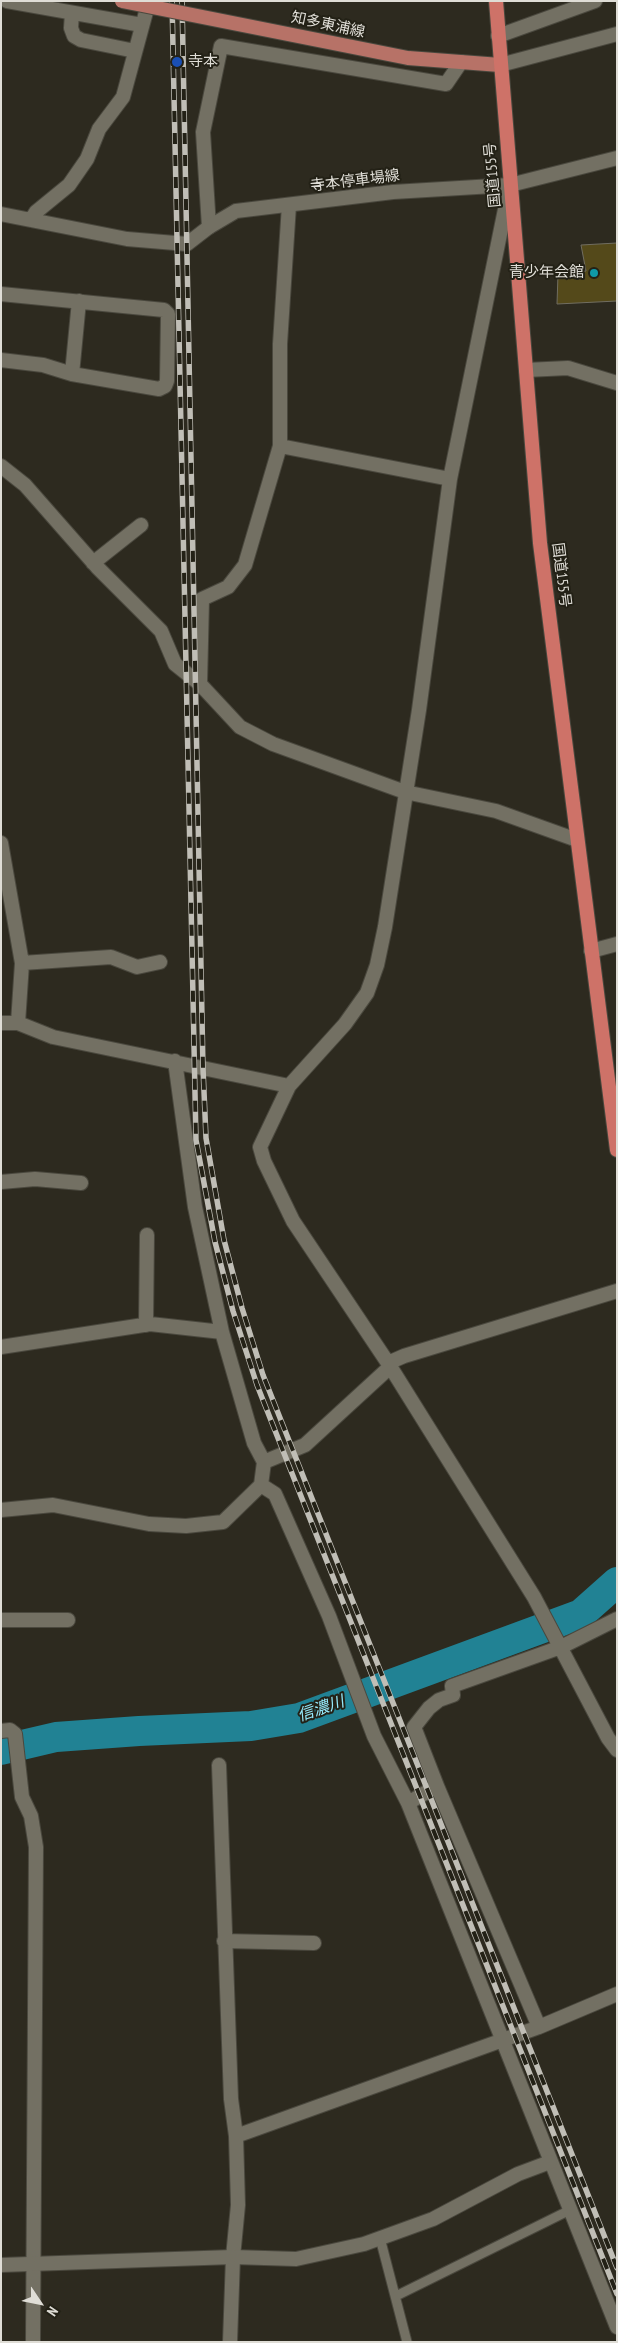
<!DOCTYPE html>
<html>
<head>
<meta charset="utf-8">
<style>
	body { margin:0 }
	#map { position:relative; width:618px; height:2343px; overflow:hidden; background:#2d2a1f; font-family:"PT Sans Narrow",sans-serif }
	canvas { display:block }
	.frame { position:absolute; inset:0; border:2px solid #dfddd6; pointer-events:none }
	.north { position:absolute; left:15px; top:2278px; width:50px; height:50px; -webkit-text-stroke:4px #232116; paint-order:stroke; rotate:124deg; font-size:14px; font-weight:700; line-height:20px; text-align:center; color:#dfddd6 }
	.north::after { content:''; display:block; margin:auto; width:18px; height:22px; background:#dfddd6; clip-path:polygon(50% 0,100% 100%,50% 72%,0 100%) }
</style>
</head>
<body>
<div id="map">
<canvas width="618" height="2343"></canvas>
<div class="frame"></div>
<div class="north">N</div>
</div>
<script>
const ctx = document.querySelector('canvas').getContext('2d');
ctx.lineJoin = 'round';
function toPath(rows) {
  const path = new Path2D();
  for (const r of rows) {
    path.moveTo(r[0], r[1]);
    for (let i = 2; i < r.length; i += 2) path.lineTo(r[i], r[i + 1]);
  }
  return path;
}
function strokePath(path, color, width, dash) {
  ctx.strokeStyle = color;
  ctx.lineWidth = width;
  ctx.lineCap = dash ? 'butt' : 'round';
  ctx.setLineDash(dash || []);
  ctx.stroke(path);
}
function paint(path, color) {
  ctx.fillStyle = color;
  ctx.fill(path, 'evenodd');
}
function label(font, color, halo, rows, align = 'center') {
  ctx.font = font + ' "PT Sans Narrow","Noto Sans JP",sans-serif';
  ctx.lineWidth = 4;
  ctx.setLineDash([]);
  ctx.textBaseline = 'middle';
  ctx.strokeStyle = halo;
  ctx.fillStyle = color;
  for (const [text, x, y, turn = 0] of rows) {
    ctx.save();
    ctx.translate(x, y);
    ctx.rotate((+turn || 0) * Math.PI / 180);
    ctx.textAlign = isNaN(turn) ? turn : align;
    if (halo) ctx.strokeText(text, 0, 0);
    ctx.fillText(text, 0, 0);
    ctx.restore();
  }
}
const river = toPath([
	[1,1750,56,1737,139,1731,251,1726,299,1718,581,1614,617,1582]
]);
const building = toPath([
	[617,243,617,301,557,304,558,274,586,271,581,245,617,243]
]);
const service = toPath([
	[380,2238,407,2342],
	[396,2296,570,2210]
]);
const minor = toPath([
	[7,1,142,25],
	[72,13,71,28,74,36,81,40,135,51],
	[498,36,595,1],
	[617,158,510,185,450,479,419,710,385,927,377,965,367,993,345,1024,289,1086,260,1147,264,1161,293,1221,388,1363,534,1597,608,1738,617,1750],
	[1,214,127,239,187,244,209,227,203,132,221,46,446,84,461,62],
	[31,220,36,212,69,185,87,159,99,129,123,97,149,1],
	[1,294,164,310,168,314,167,381,165,386,159,389,72,374,43,365,1,360],
	[526,370,568,368,617,383],
	[72,374,79,301],
	[280,446,450,479],
	[1,466,25,485,97,567,161,631,175,664,200,684,240,727,273,744,405,792,496,811,577,840],
	[93,563,141,525],
	[200,684,202,599,228,587,245,565,280,446,280,344,289,205],
	[1,843,22,963,18,1023],
	[591,951,617,944],
	[22,963,111,957,137,967,160,962],
	[1,1023,18,1023,53,1037,289,1086],
	[1,1182,35,1179,81,1183],
	[146,1325,147,1235],
	[1,1347,150,1324,222,1332],
	[388,1363,404,1356,617,1291],
	[264,1462,305,1445,390,1367],
	[261,1485,275,1494,329,1616,374,1736,408,1803,617,2327],
	[1,1510,53,1505,149,1524,186,1526,223,1522,261,1485,264,1462,254,1443,222,1332,195,1207,175,1061],
	[1,1620,68,1620],
	[1,1731,10,1730,15,1734,22,1797,31,1816,36,1847,33,2342],
	[219,1765,231,2099,236,2136,238,2205,233,2257,230,2342],
	[437,1786,539,2027],
	[408,1803,437,1786,414,1727,429,1708,439,1700,453,1695,452,1686,561,1647,617,1619],
	[224,1941,314,1943],
	[236,2136,539,2027,617,1994]
]);
const tertiary = toPath([
	[500,65,617,34],
	[1,2265,233,2257,296,2259,364,2244,433,2219,518,2174,550,2162]
]);
const secondary = toPath([
	[209,227,236,211,393,192,510,185]
]);
const primary = toPath([
	[408,58,500,65]
]);
const trunk = toPath([
	[496,1,540,543,617,1150]
]);
const rail = toPath([
	[172,1,196,1140,215,1242,233,1311,257,1385,617,2294],
	[182,1,203,1068,206,1138,224,1240,242,1308,263,1375,617,2268]
]);
const primaryBridge = toPath([
	[122,1,408,58]
]);
const markers = [
	[177,62,6,"#1a4fb4"],
	[594,273,5,"#0f9aa8"]
];
const streetNames = [
	["知多東浦線",328,25,12],
	["国道155号",493,175,-95],
	["寺本停車場線",355,181,-7],
	["国道155号",561,575,83]
];
const poiNames = [
	["寺本",188,62],
	["青少年会館",584,273,"right"]
];
const waterNames = [
	["信濃川",321,1709,-19]
];
strokePath(river, '#218294', 30);
paint(building, '#54491a');
strokePath(building, '#716e61', 1);
strokePath(service, '#4a483e', 11);
strokePath(minor, '#4a483e', 16);
strokePath(tertiary, '#4a483e', 16);
strokePath(secondary, '#4a483e', 16);
strokePath(primary, '#4a483e', 16);
strokePath(trunk, '#4a483e', 16);
strokePath(service, '#737063', 9);
strokePath(minor, '#737063', 14);
strokePath(tertiary, '#737063', 14);
strokePath(secondary, '#737063', 14);
strokePath(primary, '#b77267', 14);
strokePath(trunk, '#ce7268', 14);
strokePath(rail, '#c0beb6', 5.5);
strokePath(rail, '#232116', 4, [11]);
strokePath(primaryBridge, '#4a483e', 16, []);
strokePath(primaryBridge, '#b77267', 14);
for (const [x, y, r, color] of markers) {
  const dot = new Path2D();
  dot.arc(x, y, r, 0, 2 * Math.PI);
  ctx.fillStyle = color;
  ctx.fill(dot);
  strokePath(dot, '#232116', 2);
}
label('15px', '#dfddd6', '#232116', streetNames);
label('15px', '#dfddd6', '#232116', poiNames, 'left');
label('italic 16px', '#95e9fb', '#232116', waterNames);
</script>
</body>
</html>
